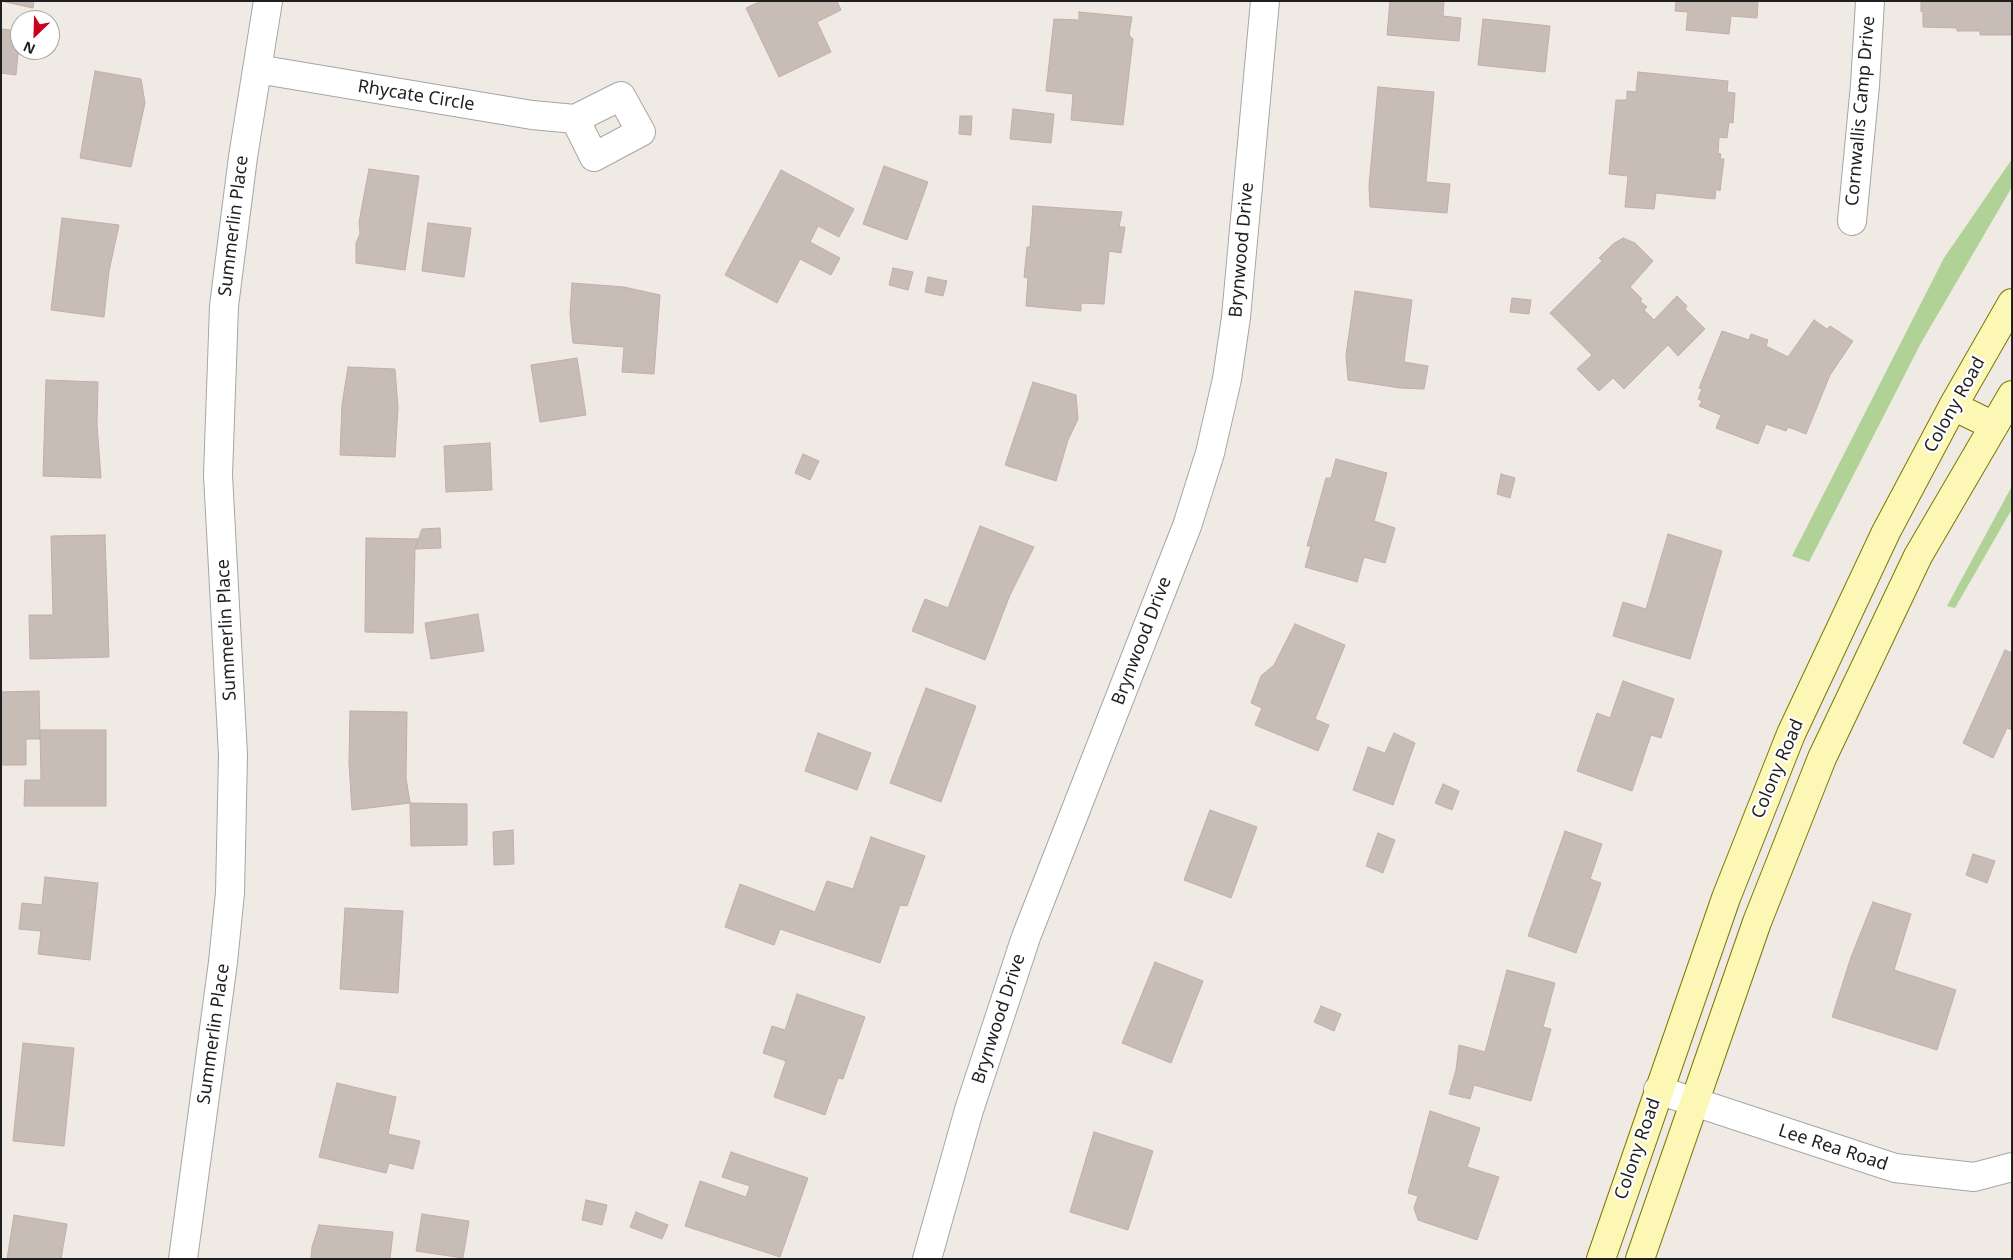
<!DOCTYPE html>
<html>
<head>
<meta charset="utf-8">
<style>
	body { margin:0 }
	#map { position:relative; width:2013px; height:1260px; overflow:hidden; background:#f0eae4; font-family:"Noto Sans",sans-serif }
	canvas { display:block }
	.frame { position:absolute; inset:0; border:2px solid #1f1f1f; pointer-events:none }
	.north { position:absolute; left:10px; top:10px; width:50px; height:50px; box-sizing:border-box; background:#fff; border:1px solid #a5a5a5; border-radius:50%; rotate:204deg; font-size:14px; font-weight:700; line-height:20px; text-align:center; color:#1f1f1f }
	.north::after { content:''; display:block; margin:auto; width:18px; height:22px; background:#cd001c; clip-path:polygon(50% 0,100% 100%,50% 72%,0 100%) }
</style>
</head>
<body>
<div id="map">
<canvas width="2013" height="1260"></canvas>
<div class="frame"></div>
<div class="north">N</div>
</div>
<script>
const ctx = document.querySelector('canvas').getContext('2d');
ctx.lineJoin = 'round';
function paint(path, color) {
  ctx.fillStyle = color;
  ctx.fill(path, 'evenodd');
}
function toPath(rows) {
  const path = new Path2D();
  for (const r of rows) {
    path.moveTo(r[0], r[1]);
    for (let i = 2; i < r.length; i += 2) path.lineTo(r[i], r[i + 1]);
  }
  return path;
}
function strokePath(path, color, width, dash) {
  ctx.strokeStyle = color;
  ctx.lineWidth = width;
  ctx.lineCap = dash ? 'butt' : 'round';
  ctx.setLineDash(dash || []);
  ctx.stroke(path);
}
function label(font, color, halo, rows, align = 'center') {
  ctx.font = font + ' "Noto Sans",sans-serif';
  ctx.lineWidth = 4.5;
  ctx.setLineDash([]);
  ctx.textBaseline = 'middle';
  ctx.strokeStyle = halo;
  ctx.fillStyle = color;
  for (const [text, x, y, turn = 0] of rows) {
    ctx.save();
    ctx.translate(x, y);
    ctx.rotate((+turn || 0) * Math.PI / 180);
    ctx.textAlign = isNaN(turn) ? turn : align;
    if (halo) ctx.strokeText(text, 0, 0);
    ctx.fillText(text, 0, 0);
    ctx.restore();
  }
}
const forest = toPath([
	[2012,159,2012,187,1921,343,1809,562,1792,556,1944,258],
	[2012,486,2012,509,1955,608,1947,606]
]);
const building = toPath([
	[1,1,34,1,33,8,1,1],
	[761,1,837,1,841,10,817,22,831,52,779,77,746,8,761,1],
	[1390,1,1444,1,1443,16,1461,18,1459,41,1387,35,1390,1],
	[1676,1,1758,1,1757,18,1731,16,1729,34,1686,30,1688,12,1675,11,1676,1],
	[1921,1,2012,1,2012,35,1980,35,1980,31,1957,31,1957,28,1923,27,1923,11,1921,12,1921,1],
	[1079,12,1132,17,1129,35,1133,39,1123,125,1071,120,1073,94,1046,91,1054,19,1079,20,1079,12],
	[1483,19,1550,26,1545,72,1478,65,1483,19],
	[1,29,20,31,16,75,1,73,1,29],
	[95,71,141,79,145,103,131,167,80,158,95,71],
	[1638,72,1728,81,1727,92,1735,93,1733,123,1729,122,1727,138,1719,137,1718,153,1721,154,1720,159,1724,159,1720,191,1716,189,1715,199,1656,193,1654,209,1625,207,1628,176,1609,174,1616,100,1627,100,1627,91,1636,92,1638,72],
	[1378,87,1434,92,1426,182,1450,184,1447,213,1370,207,1369,186,1378,87],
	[1013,109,1054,114,1051,143,1010,139,1013,109],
	[960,116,972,116,971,135,959,134,960,116],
	[884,166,928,182,907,240,863,224,884,166],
	[369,169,419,176,405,270,356,263,356,243,360,234,359,222,369,169],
	[781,170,854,209,839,237,818,226,810,242,840,258,831,275,800,259,777,303,725,275,781,170],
	[1033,206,1122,212,1119,227,1125,227,1121,253,1109,251,1104,304,1081,303,1081,311,1026,306,1028,278,1024,277,1027,247,1030,247,1033,206],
	[62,218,119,225,109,271,104,317,51,310,62,218],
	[428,223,471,228,464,277,422,271,428,223],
	[1623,238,1635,243,1653,261,1630,287,1642,299,1640,301,1647,307,1644,310,1654,320,1677,296,1687,306,1685,309,1705,329,1678,356,1668,345,1624,389,1613,378,1599,391,1577,369,1592,355,1550,313,1602,261,1599,258,1613,244,1623,238],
	[893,268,913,272,908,290,889,285,893,268],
	[928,277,947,281,943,296,925,292,928,277],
	[572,283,624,287,660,295,654,374,622,372,624,347,573,343,570,314,572,283],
	[1355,291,1412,300,1404,362,1428,366,1424,389,1400,388,1348,380,1346,355,1355,291],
	[1512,298,1531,300,1529,314,1510,312,1512,298],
	[1814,320,1827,329,1830,326,1853,341,1830,375,1806,434,1788,427,1786,431,1766,424,1758,444,1716,428,1721,415,1699,406,1702,401,1698,399,1702,389,1699,388,1722,331,1749,340,1751,334,1768,340,1766,346,1788,357,1814,320],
	[577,358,586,415,540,422,531,365,577,358],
	[348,367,395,369,398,407,395,457,340,455,342,405,348,367],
	[46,380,98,382,97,425,101,478,43,476,46,380],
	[1033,382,1076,395,1078,419,1068,440,1056,481,1005,465,1033,382],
	[490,443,492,490,446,492,444,446,490,443],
	[803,454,819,461,810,480,795,473,803,454],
	[1336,459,1387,473,1374,521,1395,528,1385,563,1364,557,1357,582,1305,567,1311,546,1307,546,1326,478,1331,478,1336,459],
	[1501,474,1515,478,1510,498,1497,494,1501,474],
	[980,526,1034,547,1010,595,985,660,912,631,925,599,948,608,980,526],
	[440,528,441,548,415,549,422,529,440,528],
	[1668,534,1722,551,1690,659,1613,636,1623,602,1646,609,1668,534],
	[105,535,109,657,30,659,29,615,53,615,51,536,105,535],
	[366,538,418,539,415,549,413,633,365,632,366,538],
	[478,614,484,651,431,659,425,623,478,614],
	[1295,624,1345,645,1315,719,1329,725,1318,751,1255,725,1262,708,1251,703,1261,676,1274,665,1295,624],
	[2005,650,2012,653,2012,730,2007,728,1993,758,1963,743,2005,650],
	[1623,681,1674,699,1661,738,1651,735,1632,791,1577,771,1597,713,1610,718,1623,681],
	[926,688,976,706,941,802,890,783,926,688],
	[39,691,40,739,26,739,26,765,1,765,1,692,39,691],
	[350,711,407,712,406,778,410,803,352,810,349,763,350,711],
	[40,730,106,730,106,806,24,806,25,780,41,780,40,730],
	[818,733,871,753,857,790,805,771,818,733],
	[1394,733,1415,743,1393,805,1353,790,1368,747,1385,753,1394,733],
	[1443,784,1459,791,1452,810,1435,803,1443,784],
	[410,803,467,804,467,845,411,846,410,803],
	[1210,810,1257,827,1231,898,1184,880,1210,810],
	[513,830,514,864,494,865,493,832,513,830],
	[1565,831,1602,844,1590,879,1601,883,1576,953,1528,936,1565,831],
	[1378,833,1395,840,1383,873,1366,866,1378,833],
	[871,837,925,856,907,906,900,905,880,963,780,929,774,945,725,927,740,884,815,912,827,881,853,889,871,837],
	[1973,854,1995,861,1987,883,1966,875,1973,854],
	[45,877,98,883,90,960,38,954,41,931,19,929,22,903,42,905,45,877],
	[1873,902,1911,914,1894,970,1956,990,1937,1050,1832,1017,1851,957,1873,902],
	[345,908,403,911,398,993,340,989,345,908],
	[1155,962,1203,981,1171,1063,1122,1043,1155,962],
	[1507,970,1555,983,1543,1027,1551,1029,1531,1101,1474,1085,1470,1099,1449,1094,1456,1070,1459,1045,1485,1052,1507,970],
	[797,994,865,1017,843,1079,838,1078,825,1115,774,1097,786,1061,763,1053,772,1026,785,1030,797,994],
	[1321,1006,1341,1014,1334,1031,1314,1022,1321,1006],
	[23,1043,74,1048,64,1146,13,1141,23,1043],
	[337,1083,396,1097,388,1134,420,1141,413,1169,389,1163,386,1173,319,1157,337,1083],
	[1430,1111,1480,1128,1467,1167,1499,1177,1477,1240,1418,1220,1414,1208,1418,1196,1408,1193,1430,1111],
	[1094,1132,1153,1151,1128,1230,1070,1212,1094,1132],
	[731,1152,808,1178,780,1257,685,1226,700,1181,746,1197,750,1186,722,1177,731,1152],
	[586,1200,607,1205,602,1225,582,1220,586,1200],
	[636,1212,668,1225,662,1239,630,1227,636,1212],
	[422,1214,469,1221,463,1258,416,1251,422,1214],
	[14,1215,67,1224,61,1259,7,1259,14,1215],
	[319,1225,393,1232,390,1259,311,1259,312,1247,319,1225]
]);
const street = toPath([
	[257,69,532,115,575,119,594,157,641,132,621,96,575,119],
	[1852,221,1865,85,1870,1],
	[1658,1090,1895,1168,1974,1177,2012,1167],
	[183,1259,223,962,230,893,233,755,218,475,224,306,243,157,268,1],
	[927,1259,969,1110,1026,937,1187,526,1210,453,1227,379,1236,317,1265,1]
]);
const secondary = toPath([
	[1953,406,1994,426],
	[1601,1259,1726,898,1791,734,1886,532,1953,406,2012,303],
	[1640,1259,1757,922,1822,758,1918,556,2012,395]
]);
const streetNames = [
	["Rhycate Circle",416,96,9],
	["Cornwallis Camp Drive",1861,111,-85],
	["Summerlin Place",234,226,-83],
	["Brynwood Drive",1242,250,-85],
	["Colony Road",1955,405,-61],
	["Summerlin Place",227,630,-93],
	["Brynwood Drive",1142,641,-69],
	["Colony Road",1778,769,-67],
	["Brynwood Drive",999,1019,-72],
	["Summerlin Place",214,1034,-82],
	["Lee Rea Road",1833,1148,18],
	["Colony Road",1638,1149,-71]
];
paint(forest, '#b0d296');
paint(building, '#c8bcb7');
strokePath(building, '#c3aea5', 1);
strokePath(street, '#a6a6a6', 30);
strokePath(secondary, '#7b7800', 30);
strokePath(street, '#fff', 28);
strokePath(secondary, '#fdf7b5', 28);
label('18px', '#1f1f1f', '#fff', streetNames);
</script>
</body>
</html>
